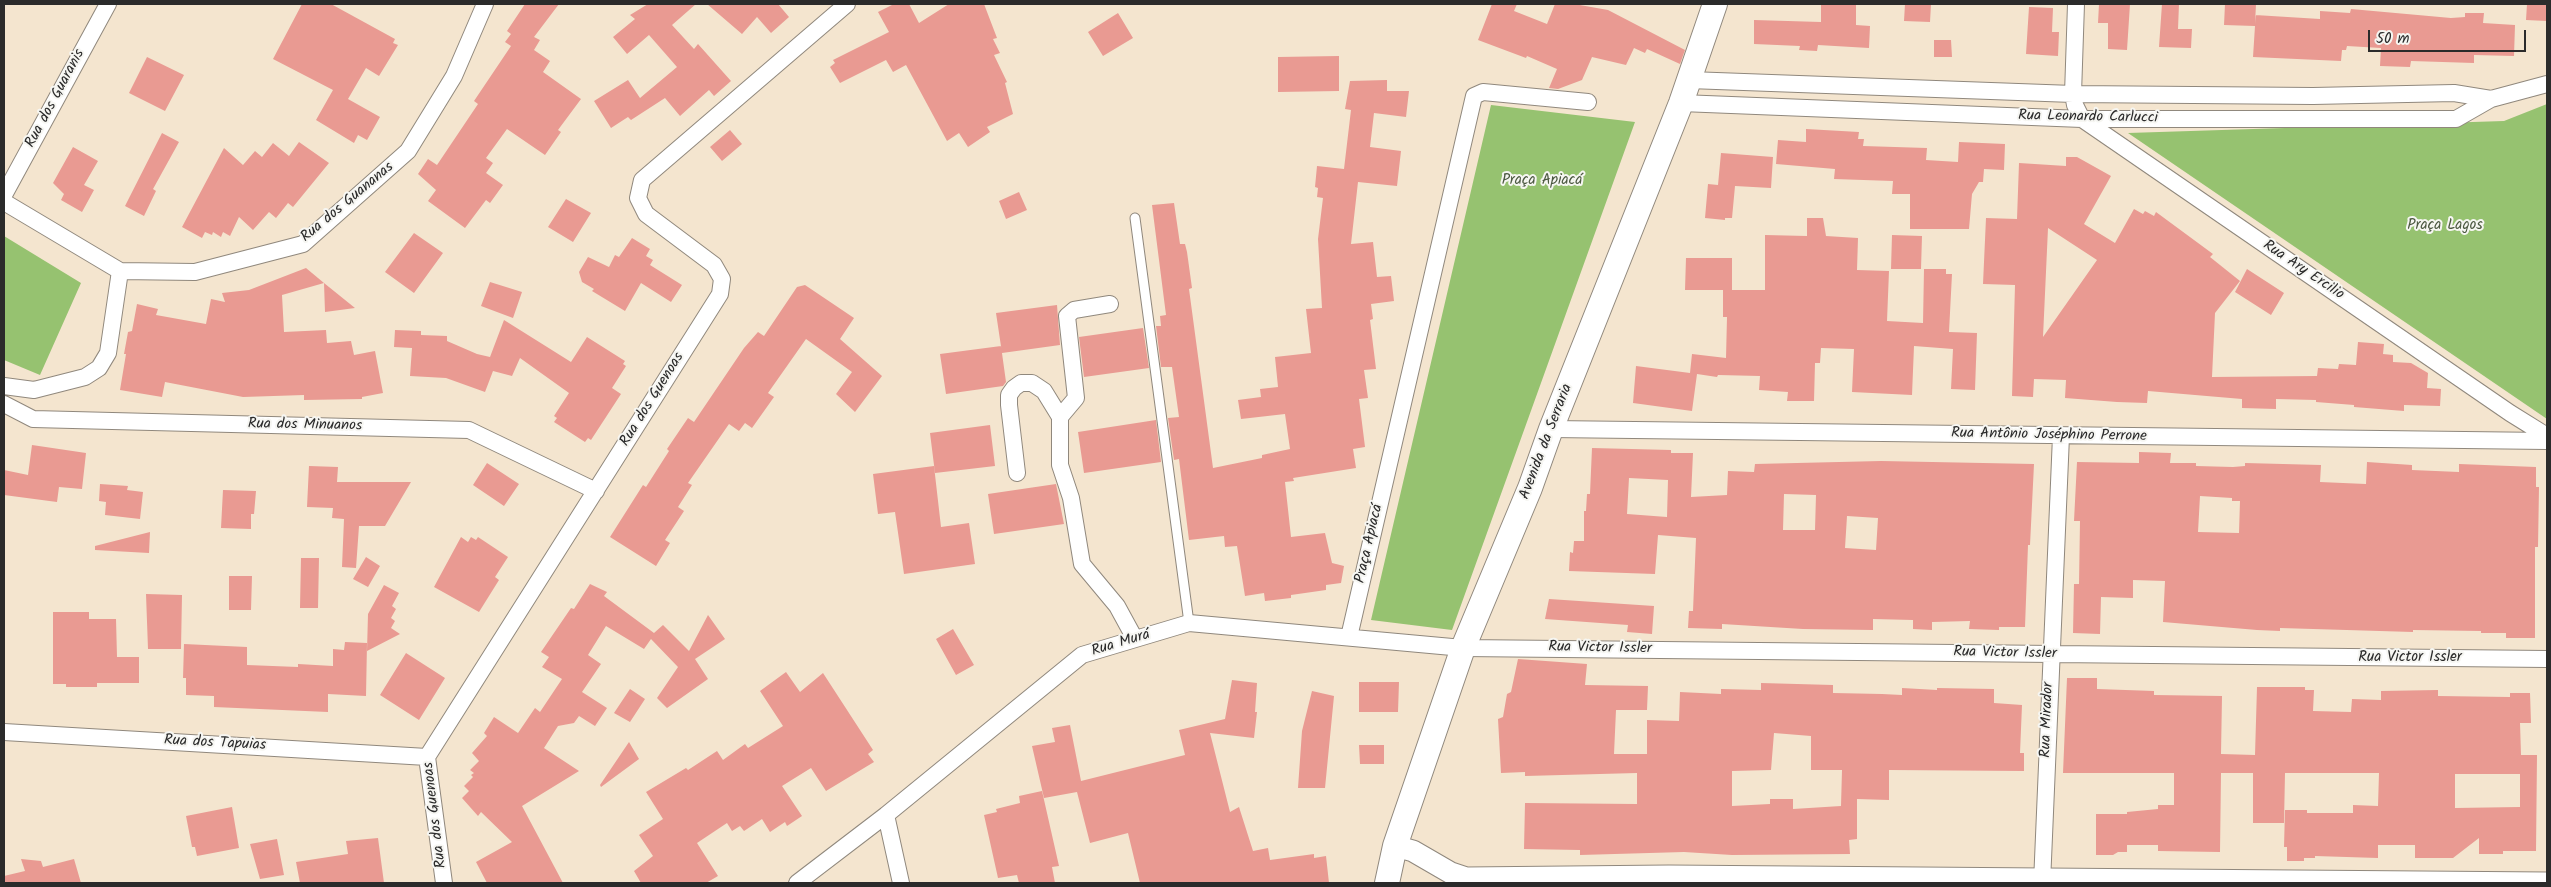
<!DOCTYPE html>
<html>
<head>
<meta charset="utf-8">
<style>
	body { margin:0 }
	#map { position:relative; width:2551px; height:887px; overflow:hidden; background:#f4e5cf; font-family:Kalam,sans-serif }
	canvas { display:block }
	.frame { position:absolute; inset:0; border:5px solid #2b2b2b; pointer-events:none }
	.scale { position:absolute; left:2368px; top:30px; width:158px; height:22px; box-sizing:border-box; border:2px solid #2b2b2b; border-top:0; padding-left:6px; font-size:15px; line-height:18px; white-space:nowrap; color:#2b2b2b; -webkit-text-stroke:4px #f6f6f2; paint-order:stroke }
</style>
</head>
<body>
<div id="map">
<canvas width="2551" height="887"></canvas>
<div class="frame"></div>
<div class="scale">50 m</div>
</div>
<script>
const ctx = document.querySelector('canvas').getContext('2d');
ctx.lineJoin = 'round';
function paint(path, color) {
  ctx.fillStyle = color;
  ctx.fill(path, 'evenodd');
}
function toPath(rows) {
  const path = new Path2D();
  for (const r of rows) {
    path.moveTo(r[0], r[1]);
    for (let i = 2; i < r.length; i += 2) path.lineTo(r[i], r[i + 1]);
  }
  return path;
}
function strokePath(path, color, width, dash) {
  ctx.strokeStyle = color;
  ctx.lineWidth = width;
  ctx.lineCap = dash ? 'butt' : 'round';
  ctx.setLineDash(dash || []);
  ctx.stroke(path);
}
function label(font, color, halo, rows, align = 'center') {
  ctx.font = font + ' Kalam,sans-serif';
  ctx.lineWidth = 4;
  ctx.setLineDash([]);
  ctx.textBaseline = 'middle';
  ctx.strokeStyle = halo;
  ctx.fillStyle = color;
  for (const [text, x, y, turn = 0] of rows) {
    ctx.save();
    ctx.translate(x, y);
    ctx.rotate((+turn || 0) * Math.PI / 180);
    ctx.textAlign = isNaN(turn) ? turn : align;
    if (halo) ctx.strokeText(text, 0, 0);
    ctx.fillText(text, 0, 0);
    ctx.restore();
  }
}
const green = toPath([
	[2547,104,2547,419,2128,133,2504,121],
	[1491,105,1635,122,1452,630,1371,620],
	[4,236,81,283,40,375,4,360]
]);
const building = toPath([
	[302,4,331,4,395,39,393,43,398,45,379,76,366,68,348,99,380,117,367,140,358,135,354,143,316,120,333,90,273,59],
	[525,4,559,4,534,37,540,40,534,50,550,61,543,72,581,99,558,130,561,132,545,155,507,129,486,158,493,163,486,173,503,185,490,203,486,200,465,228,428,201,436,190,418,174,428,159,437,165,478,104,474,101,511,46,505,42,511,34,507,31],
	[648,4,696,4,672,25,694,49,698,44,731,81,714,96,709,90,680,116,665,98,631,120,628,117,611,128,594,101,628,80,640,98,677,67,649,35,627,54,613,37,635,19,630,15],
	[707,4,778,4,789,17,771,33,757,17,742,34],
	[894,4,909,4,919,23,949,4,984,4,997,38,993,39,1000,53,994,55,1007,82,1005,83,1013,114,987,127,990,132,968,147,959,133,947,141,906,65,893,72,886,60,840,83,830,67,835,63,833,60,889,32,878,12],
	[1492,4,1517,4,1514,11,1547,24,1555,4,1574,4,1608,10,1685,50,1680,64,1647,49,1645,53,1634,48,1626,65,1592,57,1582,80,1558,89,1549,88,1557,69,1527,56,1526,58,1478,40],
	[1821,4,1856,4,1856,25,1870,26,1869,48,1818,45,1817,51,1799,50,1800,46,1754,44,1754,20,1821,22],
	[1905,4,1931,4,1930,22,1904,21],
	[2099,4,2130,4,2127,50,2108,49,2108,23,2098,23],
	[2162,4,2179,4,2178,29,2192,29,2191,48,2159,47],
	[2225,4,2256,4,2255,24,2255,15,2320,19,2320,11,2350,13,2351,9,2451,18,2465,17,2465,13,2484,13,2483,23,2515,25,2514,56,2474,55,2474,63,2411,61,2410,67,2380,66,2381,48,2347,46,2346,50,2342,50,2341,61,2253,57,2255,26,2224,25],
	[2527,4,2547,4,2547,21,2526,20],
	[2029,7,2053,8,2052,32,2059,32,2058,56,2026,54],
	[1118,13,1133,38,1103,56,1088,32],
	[1934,40,1951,40,1952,57,1934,57],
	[1339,56,1339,91,1278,92,1278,57],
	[147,57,184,75,165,111,129,93],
	[1387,80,1387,91,1409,91,1406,117,1374,113,1370,147,1401,151,1397,186,1358,182,1351,244,1373,242,1377,277,1391,276,1394,301,1371,304,1373,319,1370,320,1376,369,1364,370,1368,398,1359,399,1365,447,1353,449,1356,468,1293,478,1294,481,1285,482,1291,537,1325,533,1332,563,1344,566,1341,583,1326,585,1326,590,1291,595,1291,598,1265,601,1264,593,1245,596,1237,546,1225,547,1224,536,1189,540,1179,459,1174,460,1168,418,1179,417,1172,367,1161,367,1156,326,1161,326,1160,316,1166,315,1152,205,1174,203,1180,244,1185,244,1187,252,1192,288,1189,289,1213,468,1262,458,1262,455,1290,449,1285,414,1241,419,1238,400,1261,397,1260,389,1278,387,1275,357,1311,353,1306,309,1322,308,1318,239,1323,198,1317,197,1318,188,1315,187,1317,166,1344,169,1351,110,1345,109,1350,81],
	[1806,129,1859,132,1858,139,1864,139,1863,146,1927,148,1926,160,1958,162,1959,142,2005,144,2004,170,1984,169,1983,182,1979,182,1972,194,1969,229,1910,229,1910,194,1892,194,1893,181,1834,179,1835,169,1776,164,1778,140,1806,142],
	[730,130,742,144,722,161,710,147],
	[162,133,179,142,153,189,156,191,144,216,125,206],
	[299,142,329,163,293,207,288,203,276,218,269,212,253,230,239,217,230,236,223,232,221,237,213,232,212,235,205,232,202,238,182,227,224,148,243,165,255,151,262,157,273,143,289,156],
	[73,147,98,161,84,185,94,190,82,212,61,200,64,194,53,183],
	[1721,153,1773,157,1771,188,1735,186,1732,218,1725,218,1725,220,1705,218,1708,184,1718,185],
	[2066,157,2077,157,2111,176,2084,224,2115,243,2134,209,2143,214,2145,211,2154,216,2156,212,2213,254,2210,257,2240,281,2215,313,2212,377,2317,376,2318,368,2338,369,2339,364,2356,365,2358,342,2384,344,2383,354,2393,355,2393,362,2411,363,2428,373,2427,388,2441,389,2440,406,2404,405,2404,411,2354,407,2354,405,2316,402,2316,400,2276,399,2276,409,2242,408,2242,399,2148,391,2147,403,2117,402,2065,398,2066,380,2034,379,2033,397,2012,396,2015,285,1983,284,1986,218,2017,219,2019,163,2066,166],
	[2048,228,2097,260,2043,337],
	[1019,192,1027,210,1006,219,999,201],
	[566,199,591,213,573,242,548,227],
	[1807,218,1823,218,1826,236,1858,238,1857,270,1889,271,1887,321,1923,323,1924,269,1946,269,1946,274,1952,274,1949,332,1977,333,1975,390,1951,389,1953,349,1914,346,1912,395,1852,392,1854,349,1821,348,1820,363,1815,363,1814,401,1787,401,1788,392,1759,390,1760,376,1718,375,1717,377,1697,374,1692,411,1633,403,1636,366,1690,373,1692,354,1726,358,1727,317,1723,317,1723,290,1685,290,1686,258,1732,258,1732,290,1765,290,1765,235,1807,236],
	[414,233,443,253,414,293,385,272],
	[1892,235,1922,236,1921,269,1891,269],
	[632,238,650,249,646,256,653,260,650,265,682,285,671,302,641,283,625,311,592,291,594,289,582,282,579,272,588,257,609,267,615,255,619,257],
	[306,268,324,283,282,295,284,332,326,330,327,343,351,341,354,355,375,351,383,393,362,397,362,399,304,400,304,395,243,397,165,382,162,397,120,390,126,354,124,354,128,332,132,331,137,304,158,309,156,315,206,324,211,299,225,302,222,293,249,290],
	[2247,269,2284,293,2271,315,2235,292],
	[490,282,522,292,513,318,481,306],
	[324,283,355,308,325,312],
	[805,285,854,318,840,339,882,376,855,412,836,394,852,372,806,339,768,393,774,397,752,428,745,423,739,431,729,424,688,483,692,485,678,507,684,511,665,540,670,543,656,566,610,537,643,485,646,487,669,451,667,449,688,418,694,422,744,348,758,332,764,336,797,287],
	[1057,305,1060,345,1002,353,996,313],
	[504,320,571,362,587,337,625,361,623,364,626,366,612,388,621,394,591,440,588,438,585,442,554,422,557,418,554,416,569,393,520,358,512,376,493,371,485,392,446,378,410,376,412,348,394,347,395,330,421,331,421,335,447,336,447,341,477,354,490,357],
	[1143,328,1149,368,1084,377,1079,337],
	[1001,346,1006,382,1003,386,946,394,940,354],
	[1156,420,1161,462,1084,473,1078,432],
	[990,425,995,466,935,473,930,433],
	[32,445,86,453,82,489,59,487,57,502,4,495,4,470,28,475],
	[1592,448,1671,450,1671,453,1693,453,1691,497,1727,495,1728,471,1754,472,1755,464,1881,461,2034,464,2030,545,2028,545,2025,627,1999,627,1999,630,1969,629,1970,621,1932,622,1932,630,1913,629,1913,620,1873,619,1873,630,1803,629,1722,624,1722,629,1688,628,1689,611,1693,611,1696,538,1658,535,1655,574,1569,571,1570,552,1573,553,1574,541,1584,541,1584,511,1586,511,1587,494,1590,494],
	[1629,478,1668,480,1667,517,1627,514],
	[1784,494,1816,495,1815,530,1783,530],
	[1847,516,1878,518,1876,550,1845,548],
	[2139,452,2171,453,2170,463,2196,463,2196,466,2233,467,2245,466,2245,463,2321,465,2320,482,2366,484,2367,462,2412,465,2412,470,2459,472,2459,464,2536,467,2536,487,2539,487,2538,547,2535,547,2535,638,2506,638,2506,633,2481,633,2481,631,2413,630,2413,632,2280,628,2280,631,2257,630,2163,622,2165,581,2133,580,2133,598,2101,597,2100,634,2073,633,2074,584,2079,584,2080,521,2074,521,2077,462,2139,463],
	[2200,496,2232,498,2232,501,2240,501,2239,533,2198,532],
	[487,463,519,484,504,506,473,485],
	[309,466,338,467,337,482,411,482,385,526,359,526,356,568,342,567,344,519,332,518,333,508,307,507],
	[934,466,941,527,969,523,975,564,904,574,895,512,878,514,873,474],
	[100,484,128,486,127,490,143,492,140,519,105,515,106,502,99,501],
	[1056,484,1064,524,994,534,988,494],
	[223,490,256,491,254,514,251,514,251,529,221,528],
	[150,532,149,553,95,550,95,546],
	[461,537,468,542,471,537,476,540,478,537,508,557,495,577,499,580,479,612,434,587],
	[366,557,380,566,368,587,353,579],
	[301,558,319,558,318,608,300,608],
	[229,576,252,576,251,610,229,610],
	[590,584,607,592,604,596,654,633,663,625,689,651,708,615,725,639,695,659,708,679,667,708,657,698,678,667,651,639,644,649,606,626,588,655,601,664,582,692,607,708,595,726,579,716,574,723,558,726,544,748,579,771,522,806,563,883,487,883,476,862,512,842,481,812,478,816,462,798,469,791,464,786,473,777,471,775,474,773,470,770,479,761,472,753,487,736,484,733,494,717,518,733,535,708,540,712,562,679,542,667,549,657,541,652,571,608,574,609],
	[384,585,399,593,392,606,396,609,391,618,395,621,391,628,400,634,367,651,368,614],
	[146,594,182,595,181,649,148,649],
	[1549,599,1654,606,1652,634,1627,632,1628,625,1545,619],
	[53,612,89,612,89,619,116,619,117,657,139,657,139,683,97,683,97,687,66,687,66,684,53,684],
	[953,629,974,665,956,675,936,639],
	[345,642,367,643,366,696,328,694,328,712,214,707,214,696,186,695,186,678,183,678,184,644,247,647,247,665,298,667,298,664,333,666,333,649,344,650],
	[406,653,445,678,419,720,380,695],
	[1518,659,1587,664,1585,685,1648,686,1647,710,1616,710,1614,754,1647,754,1647,720,1679,721,1680,692,1721,694,1721,689,1761,690,1761,683,1833,685,1833,693,1882,694,1902,695,1902,688,1937,690,1937,688,1994,689,1994,703,2022,705,2020,753,2024,753,2024,771,1889,770,1889,800,1857,799,1857,839,1849,840,1850,854,1732,855,1684,852,1580,855,1580,850,1524,849,1525,803,1637,804,1637,773,1525,776,1525,772,1501,773,1498,719,1503,717,1507,694,1511,692],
	[1774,733,1811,736,1811,770,1842,770,1841,806,1793,809,1793,799,1770,799,1770,804,1732,806,1732,771,1771,770],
	[786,672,800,692,823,673,873,750,868,754,874,762,826,791,811,768,782,786,802,816,787,826,785,822,770,832,762,819,744,831,740,826,732,831,727,823,697,843,718,876,706,883,641,883,634,871,653,856,639,835,663,819,646,792,686,768,688,770,717,751,723,760,745,744,748,748,783,726,760,691],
	[2067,678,2097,678,2097,689,2154,691,2154,695,2222,696,2221,754,2255,755,2257,687,2305,687,2305,690,2314,690,2313,711,2351,712,2352,699,2381,700,2381,691,2438,690,2438,696,2510,697,2510,693,2530,693,2531,723,2520,723,2521,755,2537,755,2536,851,2503,851,2503,854,2479,854,2479,838,2453,858,2415,858,2415,845,2378,845,2378,858,2315,856,2315,858,2304,858,2304,861,2287,861,2287,847,2284,847,2285,810,2307,810,2307,813,2353,813,2353,805,2378,806,2379,773,2285,773,2284,823,2253,823,2253,773,2221,773,2220,852,2158,851,2158,845,2127,845,2127,852,2118,852,2113,855,2096,855,2096,814,2127,814,2127,812,2158,809,2158,805,2174,805,2174,773,2063,773],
	[2455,774,2520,774,2520,807,2455,808],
	[1232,680,1257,683,1255,712,1257,712,1254,738,1210,733,1230,812,1239,807,1253,851,1268,848,1270,860,1314,854,1314,858,1326,856,1329,883,1140,883,1128,833,1090,843,1077,792,1044,798,1032,746,1055,742,1052,728,1070,725,1081,781,1185,755,1179,730,1225,719],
	[1359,682,1399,682,1398,712,1359,712],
	[630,689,645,699,630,722,614,713],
	[1312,691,1334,696,1325,788,1298,788,1302,731],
	[629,742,639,759,601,787,600,785],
	[1359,745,1384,745,1384,764,1360,764],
	[1042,791,1059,866,1052,867,1055,883,1019,883,1017,875,998,878,984,815,997,812,996,809,1020,803,1019,796],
	[232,807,239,848,197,856,195,847,192,847,186,816],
	[378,838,384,883,300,883,296,862,348,854,346,841],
	[277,839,284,875,260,879,250,844],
	[21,859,41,861,43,867,74,859,81,883,4,883,4,876,25,871]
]);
const service = toPath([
	[1135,218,1189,623]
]);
const minor = toPath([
	[2076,4,2073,94,2075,105,2082,119,2510,413,2547,436],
	[1689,80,2073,94,2313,96,2454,93,2491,99],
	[1681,103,2082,119,2456,119,2491,99,2547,84],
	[4,195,108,4],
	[4,202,120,271,195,272,303,244,408,151,454,76,485,4],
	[1110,304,1074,310,1067,316,1076,398,1060,417,1060,465,1071,498,1082,564,1117,606,1135,639],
	[4,386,34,390,85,377,99,368,108,353,120,271],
	[4,404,33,419,469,430,596,491],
	[1551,429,2547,441],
	[1017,473,1009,405,1009,395,1014,388,1021,383,1032,383,1044,391,1060,417],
	[1349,637,1474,96,1483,92,1588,102],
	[4,732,427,757],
	[886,815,901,883],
	[444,883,427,757,720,294,722,279,714,265,646,214,638,198,642,180,847,4],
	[797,883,886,815,1082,655,1189,623,1463,648,2547,659],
	[2042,883,2061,436]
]);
const tertiary = toPath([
	[1395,846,1413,851,1451,873,1466,878,1669,876,2547,883]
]);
const secondary = toPath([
	[1387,883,1395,846,1463,648,1530,488,1551,429,1681,103,1715,4]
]);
const streetNames = [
	["Rua dos Guaranis",56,99,-62],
	["Rua Leonardo Carlucci",2088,118,1],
	["Rua dos Guananas",348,203,-40],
	["Rua Ary Ercilio",2303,271,34],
	["Rua dos Guenoas",653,400,-58],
	["Rua dos Minuanos",305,426,1],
	["Rua Antônio Joséphino Perrone",2049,436,1],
	["Avenida da Serraria",1547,442,-69],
	["Praça Apiacá",1370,544,-77],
	["Rua Murá",1121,644,-17],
	["Rua Victor Issler",1600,649,1],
	["Rua Victor Issler",2005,654,1],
	["Rua Victor Issler",2410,658],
	["Rua Mirador",2048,720,-88],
	["Rua dos Tapuias",215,744,3],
	["Rua dos Guenoas",436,815,-97]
];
const parkNames = [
	["Praça Apiacá",1542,181],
	["Praça Lagos",2445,226]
];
paint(green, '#96c270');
paint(building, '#e99a92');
strokePath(service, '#90887d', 11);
strokePath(minor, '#90887d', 18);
strokePath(tertiary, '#90887d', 23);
strokePath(secondary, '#90887d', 26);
strokePath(service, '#fff', 9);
strokePath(minor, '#fff', 16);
strokePath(tertiary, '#fff', 21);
strokePath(secondary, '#fff', 24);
label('15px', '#2b2b2b', '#f6f6f2', streetNames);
label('15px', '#4b5840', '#f6f6f2', parkNames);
</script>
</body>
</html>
